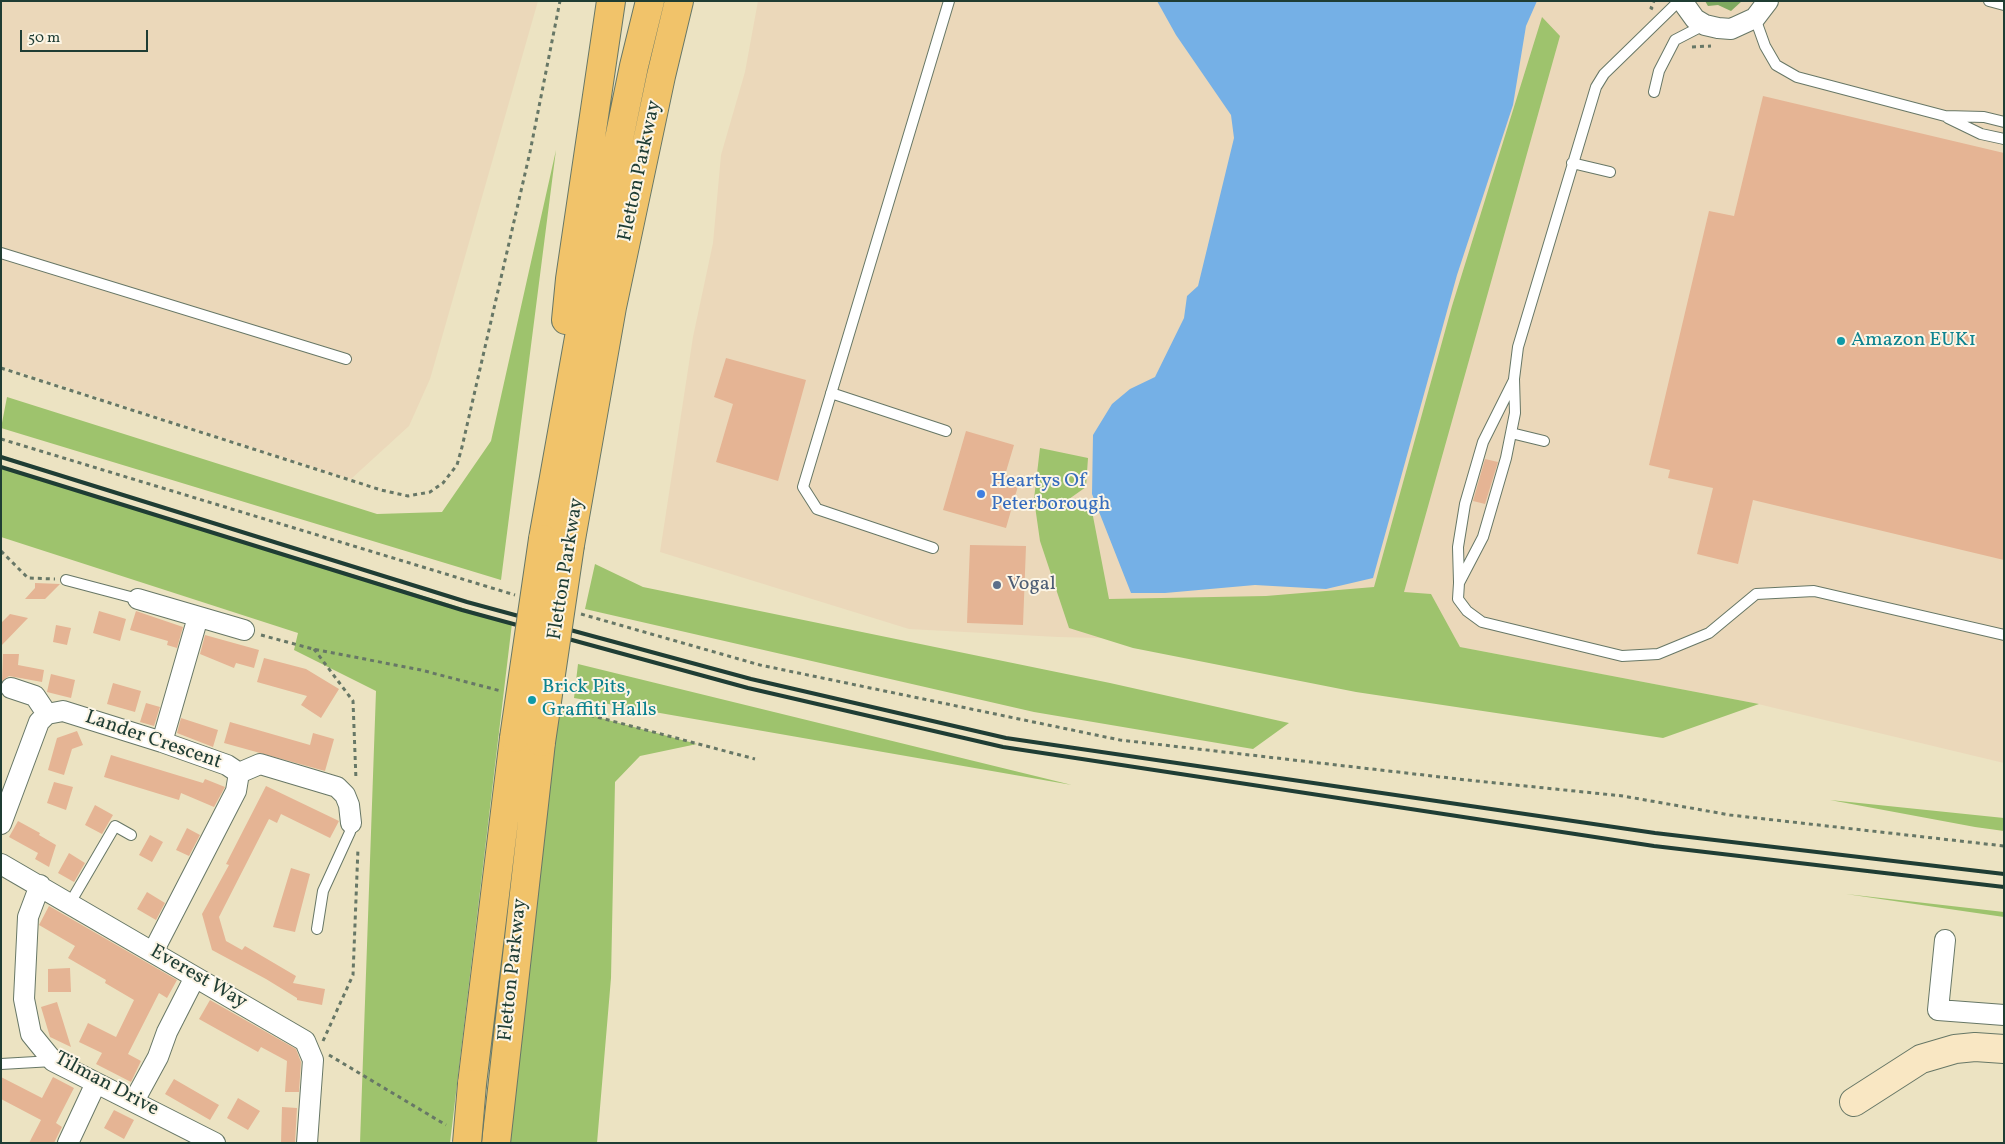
<!DOCTYPE html>
<html>
<head>
<meta charset="utf-8">
<style>
	body { margin:0 }
	#map { position:relative; width:2005px; height:1144px; overflow:hidden; background:#ece3c2; font-family:Vollkorn,serif }
	canvas { display:block }
	.frame { position:absolute; inset:0; border:2px solid #1f3d34; pointer-events:none }
	.scale { position:absolute; left:20px; top:30px; width:128px; height:22px; box-sizing:border-box; border:2px solid #1f3d34; border-top:0; padding-left:6px; font-size:15px; line-height:18px; white-space:nowrap; color:#1f3d34; -webkit-text-stroke:4px #fcf5e5; paint-order:stroke }
</style>
</head>
<body>
<div id="map">
<canvas width="2005" height="1144"></canvas>
<div class="frame"></div>
<div class="scale">50 m</div>
</div>
<script>
const ctx = document.querySelector('canvas').getContext('2d');
ctx.lineJoin = 'round';
function paint(path, color) {
  ctx.fillStyle = color;
  ctx.fill(path, 'evenodd');
}
function toPath(rows) {
  const path = new Path2D();
  for (const r of rows) {
    path.moveTo(r[0], r[1]);
    for (let i = 2; i < r.length; i += 2) path.lineTo(r[i], r[i + 1]);
  }
  return path;
}
function strokePath(path, color, width, dash) {
  ctx.strokeStyle = color;
  ctx.lineWidth = width;
  ctx.lineCap = dash ? 'butt' : 'round';
  ctx.setLineDash(dash || []);
  ctx.stroke(path);
}
function label(font, color, halo, rows, align = 'center') {
  ctx.font = font + ' Vollkorn,serif';
  ctx.lineWidth = 4;
  ctx.setLineDash([]);
  ctx.textBaseline = 'middle';
  ctx.strokeStyle = halo;
  ctx.fillStyle = color;
  for (const [text, x, y, turn = 0] of rows) {
    ctx.save();
    ctx.translate(x, y);
    ctx.rotate((+turn || 0) * Math.PI / 180);
    ctx.textAlign = isNaN(turn) ? turn : align;
    if (halo) ctx.strokeText(text, 0, 0);
    ctx.fillText(text, 0, 0);
    ctx.restore();
  }
}
const built = toPath([
	[1,1,538,1,430,379,409,426,351,479,1,366],
	[758,1,2004,1,2004,763,1758,704,1460,647,1058,637,909,629,660,552,693,337,713,243,721,155,745,72]
]);
const green = toPath([
	[1542,17,1560,36,1404,592,1431,594,1460,647,1759,704,1663,738,1356,692,1133,648,1069,628,1040,541,1034,499,1040,448,1088,458,1086,487,1069,499,1091,506,1109,599,1266,596,1374,587,1452,306],
	[556,150,501,580,1,428,7,397,377,514,442,512,491,441],
	[1,467,512,623,450,1143,360,1143,376,691,294,650,298,633,1,537],
	[595,564,643,587,1110,683,1289,723,1253,749,1034,712,585,609],
	[578,664,1072,785,574,698],
	[556,706,697,744,640,756,615,782,611,978,597,1143,508,1143],
	[1830,800,2004,818,2004,831,1975,827],
	[1846,894,2004,912,2004,917]
]);
const forest = toPath([
	[1705,1,1742,1,1731,11,1718,5,1708,6]
]);
const water = toPath([
	[1157,1,1537,1,1526,26,1513,105,1457,275,1373,578,1326,589,1255,585,1165,593,1131,593,1092,494,1093,435,1112,404,1130,389,1155,377,1184,318,1187,296,1198,286,1234,138,1231,115,1176,35]
]);
const building = toPath([
	[1763,96,2004,153,2004,560,1753,500,1738,564,1697,554,1713,488,1668,478,1670,470,1649,465,1709,211,1734,216],
	[726,358,806,380,778,481,716,462,733,404,714,397],
	[966,431,1014,445,1005,475,1020,479,1006,528,943,510],
	[1485,459,1498,462,1485,504,1473,501],
	[970,545,1026,546,1023,625,967,623],
	[35,583,60,584,45,599,25,599,35,588],
	[99,611,126,619,120,641,93,633],
	[136,611,183,627,177,648,167,645,168,641,130,630],
	[10,614,28,618,1,646,1,623],
	[56,625,71,628,67,645,53,642],
	[205,635,259,650,254,668,236,663,234,668,200,654],
	[3,654,19,654,18,665,44,670,42,682,9,676,2,681],
	[264,658,306,669,339,689,321,718,301,705,307,696,257,682],
	[51,674,75,680,71,698,47,692],
	[113,683,141,691,135,712,107,704],
	[146,703,160,707,154,726,140,722],
	[181,718,218,730,213,747,177,733],
	[230,722,310,745,313,733,334,739,325,771,224,743],
	[77,731,83,745,72,749,64,775,48,770,57,738],
	[111,755,203,783,205,779,225,787,214,807,181,793,179,800,104,777],
	[54,782,73,787,66,810,47,803],
	[266,786,339,821,330,838,281,814,277,823,269,819,219,917,226,941,242,950,245,946,296,976,293,983,325,989,322,1005,297,1000,297,998,266,979,212,950,202,914,229,865,226,864],
	[95,805,113,815,102,834,85,825],
	[18,821,40,833,39,835,56,845,49,867,35,859,38,853,9,837],
	[187,828,200,835,189,856,176,850],
	[150,835,163,842,152,862,139,855],
	[69,853,85,863,74,882,58,873],
	[291,868,310,874,295,932,273,927],
	[147,892,165,903,156,920,137,909],
	[49,906,177,980,167,998,159,993,128,1054,141,1061,131,1082,96,1064,102,1053,79,1042,88,1023,116,1037,134,1000,105,983,106,980,68,958,75,946,39,925],
	[70,968,71,992,48,992,48,969],
	[210,1000,296,1049,301,1062,299,1092,285,1092,287,1061,261,1047,258,1052,199,1019],
	[57,1002,71,1047,50,1037,41,1007],
	[1,1077,42,1098,53,1077,74,1088,56,1123,62,1127,54,1143,29,1143,41,1120,1,1099],
	[174,1079,219,1105,210,1120,165,1094],
	[238,1098,260,1111,248,1130,227,1118],
	[282,1107,297,1108,295,1143,281,1143],
	[114,1110,134,1120,124,1139,104,1128]
]);
const path = toPath([
	[1653,9,1651,8,1654,1],
	[1692,47,1711,46],
	[1,368,381,490,408,496,430,492,443,483,457,465,462,447,530,152,560,1],
	[1,439,515,595],
	[1,551,28,578,55,579],
	[581,614,760,665,1120,740,1467,780,1623,796,1730,815,2004,846],
	[261,635,313,649,421,670,501,691],
	[314,649,353,701,356,780],
	[567,709,755,759],
	[323,1041,353,975,358,848],
	[329,1055,446,1125]
]);
const lane = toPath([
	[1679,1,1604,74,1596,87,1518,347,1514,379,1515,413,1506,458,1483,537,1459,583,1458,599,1467,611,1482,622,1622,656,1658,654,1709,633,1756,594,1814,591,2004,635],
	[1989,1,2004,5],
	[1755,18,1765,46,1776,65,1797,77,1945,116,1984,117,2004,122],
	[1654,92,1659,71,1675,40,1704,25],
	[1948,118,1981,134,2004,139],
	[1572,163,1610,172],
	[1,253,346,359],
	[831,393,946,431],
	[1511,433,1544,441],
	[933,548,817,509,803,487,949,1],
	[66,580,138,599],
	[1459,582,1458,547,1465,504,1483,442,1514,380],
	[70,903,115,826,131,835],
	[317,929,323,891,350,832,351,823],
	[1,1064,53,1061]
]);
const street = toPath([
	[1682,1,1695,19,1705,25,1718,28,1731,29,1755,18,1768,1],
	[138,599,244,630],
	[11,688,35,696,47,714],
	[162,742,198,617],
	[239,773,260,764,337,787,345,795,349,805,351,823],
	[1,824,39,722,47,714,63,711,162,742,227,765,239,773],
	[1,864,305,1041,313,1060,307,1143],
	[40,885,28,917,24,999,31,1034,53,1061,215,1143],
	[1945,940,1938,1010,2004,1015],
	[153,952,236,791,239,773],
	[134,1101,158,1057,167,1032,195,977],
	[68,1143,96,1083]
]);
const secondary = toPath([
	[1854,1102,1921,1059,1955,1049,1975,1047,2004,1049]
]);
const highway = toPath([
	[566,320,570,279,611,1],
	[543,539,585,304,634,66,650,1],
	[570,545,612,307,661,76,679,1],
	[472,1084,514,738],
	[496,1143,541,742]
]);
const rail = toPath([
	[1,457,467,602,751,679,1006,738,1655,833,2004,874],
	[1,467,462,610,748,688,1003,747,1654,846,2004,887]
]);
const highwayBridge = toPath([
	[514,738,543,539],
	[541,742,570,545],
	[467,1143,472,1084]
]);
const markers = [
	[1841,341,5,"#0f9aa8"],
	[981,494,5,"#3f7fe0"],
	[997,585,5,"#5c6f8a"],
	[532,700,5,"#0f9aa8"]
];
const streetNames = [
	["Fletton Parkway",641,171,-78],
	["Fletton Parkway",567,569,-81],
	["Lander Crescent",153,741,19],
	["Fletton Parkway",514,970,-84],
	["Everest Way",198,978,30],
	["Tilman Drive",106,1085,28]
];
const cultureNames = [
	["Amazon EUK1",1851,341],
	["Brick Pits,",542,688],
	["Graffiti Halls",542,711]
];
const shopNames = [
	["Heartys Of",991,482],
	["Peterborough",991,505]
];
const serviceNames = [
	["Vogal",1007,585]
];
paint(built, '#ebd8ba');
paint(green, '#9ec36d');
paint(forest, '#7ea960');
paint(water, '#75b0e6');
paint(building, '#e5b494');
strokePath(lane, '#677766', 12);
strokePath(street, '#677766', 22);
strokePath(secondary, '#677766', 30);
strokePath(highway, '#677766', 30);
strokePath(path, '#677766', 3, [4, 4]);
strokePath(lane, '#fff', 10);
strokePath(street, '#fff', 20);
strokePath(secondary, '#f9e7c3', 28);
strokePath(highway, '#f1c36a', 28);
strokePath(rail, '#1f3d34', 4);
strokePath(highwayBridge, '#677766', 30, []);
strokePath(highwayBridge, '#f1c36a', 28);
for (const [x, y, r, color] of markers) {
  const dot = new Path2D();
  dot.arc(x, y, r, 0, 2 * Math.PI);
  ctx.fillStyle = color;
  ctx.fill(dot);
  strokePath(dot, '#fcf5e5', 2);
}
label('20px', '#1f3d34', '#fcf5e5', streetNames);
label('20px', '#0d838f', '#fcf5e5', cultureNames, 'left');
label('20px', '#366cbe', '#fcf5e5', shopNames, 'left');
label('20px', '#4e5e75', '#fcf5e5', serviceNames, 'left');
</script>
</body>
</html>
